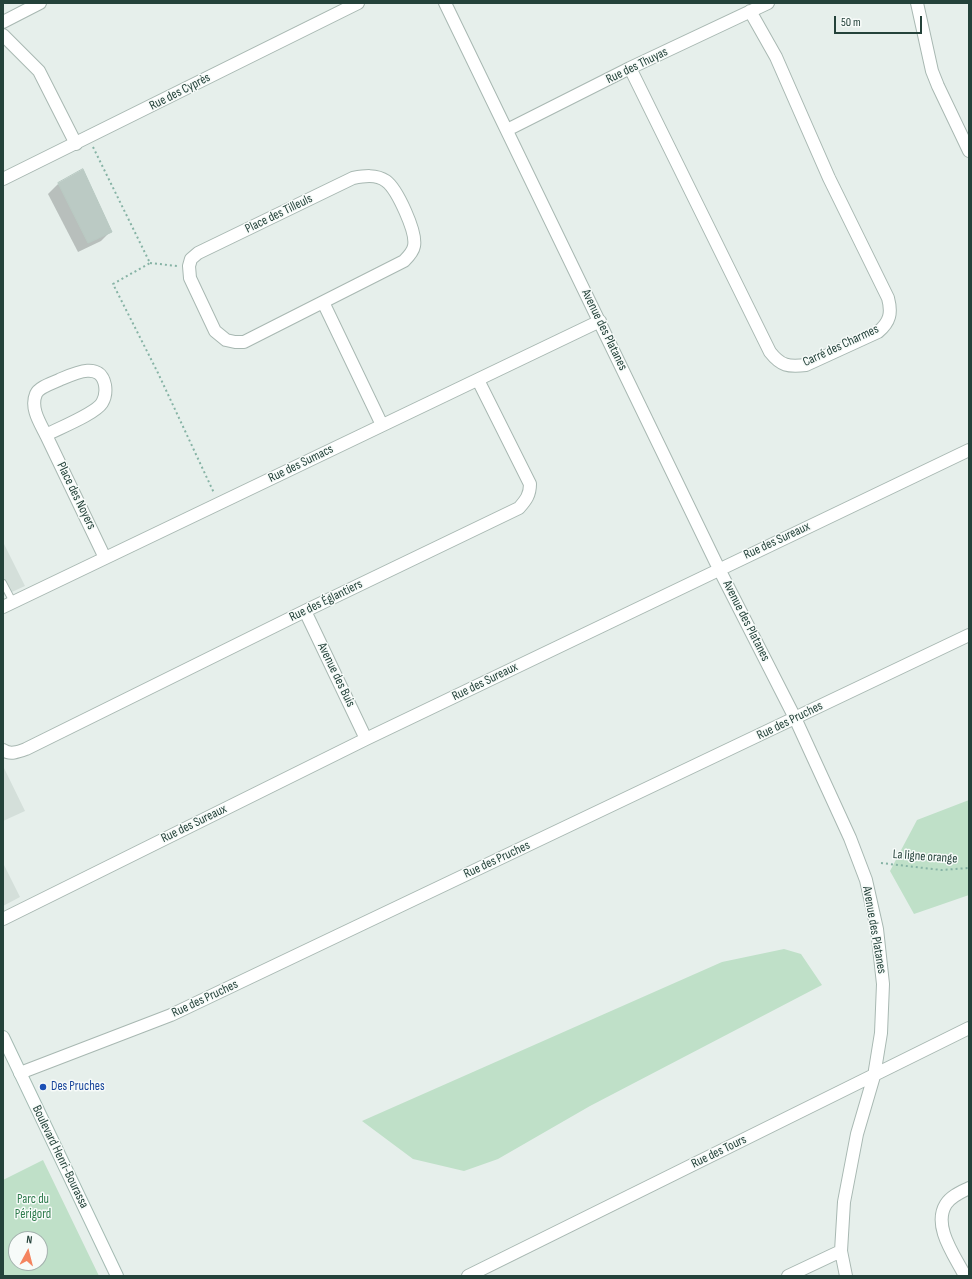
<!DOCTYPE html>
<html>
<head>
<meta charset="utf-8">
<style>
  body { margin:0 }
  #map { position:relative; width:972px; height:1279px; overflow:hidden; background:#e6efeb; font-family:"Sofia Sans Condensed",sans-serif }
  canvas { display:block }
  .frame { position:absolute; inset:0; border:4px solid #24423a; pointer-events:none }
  .north { position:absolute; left:8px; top:1231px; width:40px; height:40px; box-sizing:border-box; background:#f7fbf9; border:1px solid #a3b1ad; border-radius:50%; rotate:7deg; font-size:11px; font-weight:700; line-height:16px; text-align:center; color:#24423a }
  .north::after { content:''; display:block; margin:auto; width:14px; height:18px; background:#f4845f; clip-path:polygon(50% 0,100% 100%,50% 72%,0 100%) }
  .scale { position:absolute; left:834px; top:16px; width:88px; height:18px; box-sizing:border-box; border:2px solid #24423a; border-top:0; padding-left:5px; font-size:12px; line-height:14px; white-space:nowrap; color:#24423a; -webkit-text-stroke:3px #f7fbf9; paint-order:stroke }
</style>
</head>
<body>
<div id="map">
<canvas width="972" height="1279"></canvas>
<div class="frame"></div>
<div class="north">N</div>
<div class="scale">50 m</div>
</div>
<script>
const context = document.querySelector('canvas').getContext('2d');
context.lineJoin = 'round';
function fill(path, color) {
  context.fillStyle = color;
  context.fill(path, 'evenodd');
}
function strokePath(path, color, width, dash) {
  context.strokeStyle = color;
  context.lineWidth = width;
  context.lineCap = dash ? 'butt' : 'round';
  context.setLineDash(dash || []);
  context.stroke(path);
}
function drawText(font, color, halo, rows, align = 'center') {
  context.font = font + ' "Sofia Sans Condensed",sans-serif';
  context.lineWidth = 3;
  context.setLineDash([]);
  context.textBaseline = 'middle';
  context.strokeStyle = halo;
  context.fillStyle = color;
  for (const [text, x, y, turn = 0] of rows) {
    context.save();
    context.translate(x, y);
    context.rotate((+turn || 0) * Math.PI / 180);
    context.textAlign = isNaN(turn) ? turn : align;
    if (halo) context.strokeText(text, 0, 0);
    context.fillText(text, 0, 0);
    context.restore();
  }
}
const built = new Path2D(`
  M 3,542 L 25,586 L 3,596 Z
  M 3,766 L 25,811 L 3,821 Z
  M 3,863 L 20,897 L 3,906 Z`);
const green = new Path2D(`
  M 969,800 L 969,895 L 914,914 L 890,871 L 917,820 Z
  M 784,949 L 801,954 L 822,985 L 590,1106 L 498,1159 L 464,1171 L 413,1159 L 362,1121 L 722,962 Z
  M 43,1160 L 99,1276 L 3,1276 L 3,1180 ZM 16,1239 L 40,1239 L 40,1263 L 16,1263 Z`);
const shadow = new Path2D(`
  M 58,184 L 111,231 L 101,241 L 78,252 L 48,194 Z`);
const building = new Path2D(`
  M 83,169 L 112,232 L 88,243 L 58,183 Z`);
const path = new Path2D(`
  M 93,147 L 150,263 L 113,284 L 158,373 L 214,493
  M 150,263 L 177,266
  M 881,863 L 941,870 L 969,868`);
const service = new Path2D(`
  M 3,583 L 13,602`);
const minor = new Path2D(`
  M 445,3 L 719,569 L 795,718 L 850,838 L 866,880 L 877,929 L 883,984 L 881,1033 L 874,1076 L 857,1134 L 844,1202 L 841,1251 L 846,1276
  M 917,3 L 932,71 L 938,86 L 969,151
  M 3,22 L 40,3
  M 3,35 L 39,71 L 76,144
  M 630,68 L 770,352 C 781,366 788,367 806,365 L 878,332 C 890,322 892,313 888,298 L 829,178 L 776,57 L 750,11
  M 507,130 L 630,68 L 768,3
  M 323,302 L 244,342 L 235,342 L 226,340 L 215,331 L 190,278 L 189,266 L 191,259 L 198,253 L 353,178 C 364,176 376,174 386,181 C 397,189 417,232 414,246 C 413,252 408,257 404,261 L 323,302 L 382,425
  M 46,435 C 40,423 30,408 36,394 C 39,387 53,383 59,380 C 73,374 100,360 105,385 C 106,391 105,398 102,403 C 95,414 59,428 46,435 L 105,558
  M 3,607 L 600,321
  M 305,611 L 366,739
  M 3,750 C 10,755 18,752 26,749 L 305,611 L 519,508 C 526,500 530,495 530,484 L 478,380
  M 3,919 L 366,739 L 969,450
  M 20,1073 L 171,1015 L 969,635
  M 468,1276 L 969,1028
  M 788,1276 L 841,1251
  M 965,1276 C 955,1256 932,1226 946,1204 C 951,1196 961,1192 969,1188`);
const tertiary = new Path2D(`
  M 3,179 L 358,3`);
const secondary = new Path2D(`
  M 3,1037 L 117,1276`);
const markers = [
  [43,1087,4,"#1a4fb4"]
];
const streetNames = [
  ["Rue des Thuyas",637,66,-26],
  ["Rue des Cyprès",180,92,-27],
  ["Place des Tilleuls",279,214,-26],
  ["Avenue des Platanes",604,330,64],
  ["Carré des Charmes",841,346,-25],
  ["Rue des Sumacs",301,464,-26],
  ["Place des Noyers",76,496,64],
  ["Rue des Sureaux",777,541,-25],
  ["Rue des Églantiers",326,601,-26],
  ["Avenue des Platanes",746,621,63],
  ["Avenue des Buis",336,675,64],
  ["Rue des Sureaux",485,682,-26],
  ["Rue des Pruches",790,721,-26],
  ["Rue des Sureaux",194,824,-26],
  ["La ligne orange",925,857,4],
  ["Rue des Pruches",497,860,-25],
  ["Avenue des Platanes",874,930,80],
  ["Rue des Pruches",205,999,-25],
  ["Rue des Tours",719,1152,-26],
  ["Boulevard Henri-Bourassa",60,1157,64]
];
const transitNames = [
  ["Des Pruches",51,1087]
];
const parkNames = [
  ["Parc du",33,1200],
  ["Périgord",33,1215]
];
fill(built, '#d4dfda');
fill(green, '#bfe0c8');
fill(shadow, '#0003');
fill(building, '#bbcac4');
strokePath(building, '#b8c9c2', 1);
strokePath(service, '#a8b8b2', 8);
strokePath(minor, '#a8b8b2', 14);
strokePath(tertiary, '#a8b8b2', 14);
strokePath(secondary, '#a4bbb3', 14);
strokePath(path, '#86b3a5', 2, [2, 3]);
strokePath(service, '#fff', 6);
strokePath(minor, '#fff', 12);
strokePath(tertiary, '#fff', 12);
strokePath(secondary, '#fff', 12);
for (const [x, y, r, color] of markers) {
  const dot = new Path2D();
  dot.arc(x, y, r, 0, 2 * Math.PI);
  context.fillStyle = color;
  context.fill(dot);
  strokePath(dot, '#f7fbf9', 1.5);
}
drawText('13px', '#24423a', '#f7fbf9', streetNames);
drawText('13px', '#164399', '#f7fbf9', transitNames, 'left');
drawText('13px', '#2d7a4b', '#f7fbf9', parkNames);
</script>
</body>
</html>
